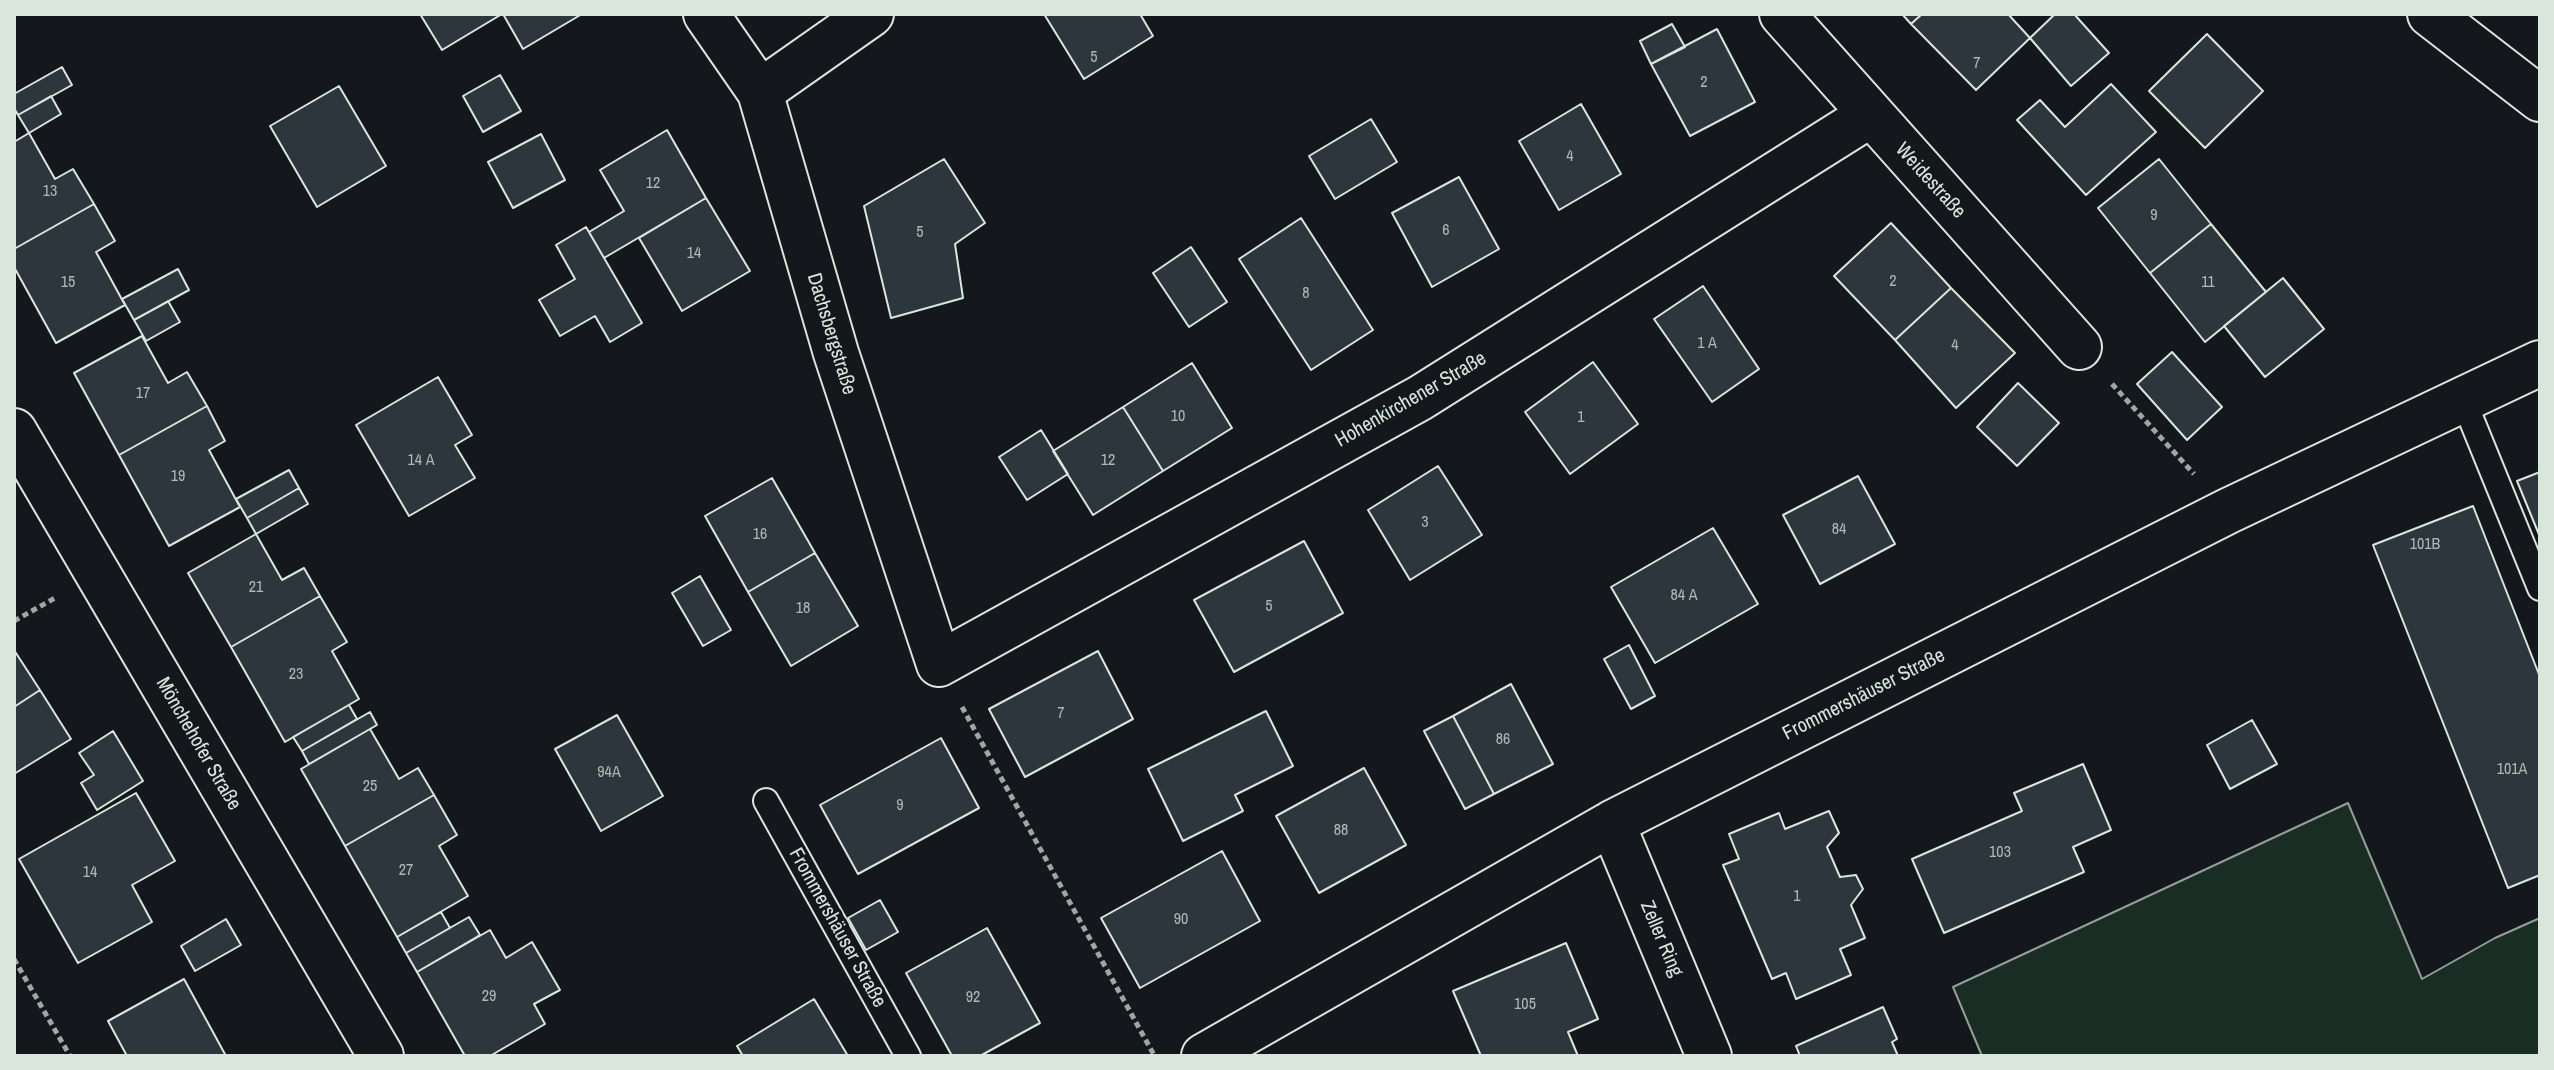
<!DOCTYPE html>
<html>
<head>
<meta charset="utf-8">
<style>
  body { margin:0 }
  #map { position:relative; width:2554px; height:1070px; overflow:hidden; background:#14181c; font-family:"Archivo Narrow",sans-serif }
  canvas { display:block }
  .frame { position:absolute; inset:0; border:16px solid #d8e6dc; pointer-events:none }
</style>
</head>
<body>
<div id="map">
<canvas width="2554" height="1070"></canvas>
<div class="frame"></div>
</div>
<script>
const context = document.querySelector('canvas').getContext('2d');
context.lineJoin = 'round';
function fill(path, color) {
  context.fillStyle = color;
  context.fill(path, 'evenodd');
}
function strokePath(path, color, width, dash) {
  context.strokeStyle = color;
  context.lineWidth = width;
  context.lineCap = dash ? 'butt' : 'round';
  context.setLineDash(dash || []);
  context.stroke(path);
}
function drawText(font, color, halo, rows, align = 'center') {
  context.font = font + ' "Archivo Narrow",sans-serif';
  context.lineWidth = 6;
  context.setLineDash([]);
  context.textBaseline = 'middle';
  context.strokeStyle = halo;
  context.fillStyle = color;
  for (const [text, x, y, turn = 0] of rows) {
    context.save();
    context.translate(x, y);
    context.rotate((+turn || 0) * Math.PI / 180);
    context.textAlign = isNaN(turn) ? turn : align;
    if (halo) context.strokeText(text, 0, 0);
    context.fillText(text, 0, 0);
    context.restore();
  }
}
const green = new Path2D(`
  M 2348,803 L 2422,979 L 2495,938 L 2540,918 L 2540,1056 L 1982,1056 L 1953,987 Z`);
const building = new Path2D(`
  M 420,14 L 502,14 L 442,50 Z
  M 503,14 L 582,14 L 523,49 Z
  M 1044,14 L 1140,14 L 1153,36 L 1084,79 Z
  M 1902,14 L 1922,14 L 1911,24 Z
  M 1922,14 L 2008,14 L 2030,38 L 1976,90 L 1911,24 Z
  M 2055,14 L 2074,14 L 2109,53 L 2071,86 L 2030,38 Z
  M 1672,24 L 1685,47 L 1651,64 L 1640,41 Z
  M 1717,29 L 1755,102 L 1690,136 L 1651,64 Z
  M 2207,34 L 2263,91 L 2205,148 L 2149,91 Z
  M 62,67 L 72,85 L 18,115 L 14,108 L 14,94 Z
  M 500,75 L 521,111 L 483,132 L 463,96 Z
  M 2111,84 L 2156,132 L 2086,195 L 2017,120 L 2040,100 L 2065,127 Z
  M 339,86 L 386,166 L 317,207 L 270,126 Z
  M 51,96 L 61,114 L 29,133 L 18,115 Z
  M 1581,104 L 1621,174 L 1559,210 L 1519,141 Z
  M 1371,119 L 1397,162 L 1335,199 L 1309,156 Z
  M 667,130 L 706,198 L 604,258 L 589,232 L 624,211 L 600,170 Z
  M 29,133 L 55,179 L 73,169 L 94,204 L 14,249 L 14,142 Z
  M 541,134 L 565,180 L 513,208 L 488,162 Z
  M 944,159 L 985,223 L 955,244 L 963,298 L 891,318 L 864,206 Z
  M 2159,159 L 2211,224 L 2150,273 L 2098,208 Z
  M 1459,177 L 1499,249 L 1432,287 L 1392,213 Z
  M 706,198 L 750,271 L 682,311 L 639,238 Z
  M 94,204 L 115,241 L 96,252 L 125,305 L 56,343 L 14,267 L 14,249 Z
  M 1301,218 L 1373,330 L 1311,370 L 1239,259 Z
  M 1891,223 L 1951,288 L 1895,340 L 1834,276 Z
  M 2211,224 L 2266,292 L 2205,342 L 2150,273 Z
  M 586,227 L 642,323 L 610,342 L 595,316 L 560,336 L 539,300 L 575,279 L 556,245 Z
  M 1191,247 L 1227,302 L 1189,327 L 1153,273 Z
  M 178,269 L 189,290 L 134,320 L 122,299 Z
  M 2283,278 L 2324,329 L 2265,377 L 2224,326 Z
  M 1703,286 L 1759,369 L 1712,402 L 1654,319 Z
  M 1951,288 L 2015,353 L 1956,408 L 1895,340 Z
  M 168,301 L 180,322 L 146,341 L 134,320 Z
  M 142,336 L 168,383 L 187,372 L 207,406 L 119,455 L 74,373 Z
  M 2172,352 L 2222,407 L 2187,440 L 2137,384 Z
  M 1593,362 L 1638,424 L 1570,474 L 1525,412 Z
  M 1192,363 L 1232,428 L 1163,471 L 1123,407 Z
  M 438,377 L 472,435 L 455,445 L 475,478 L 409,516 L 356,425 Z
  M 2018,383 L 2059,423 L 2017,466 L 1977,427 Z
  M 207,406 L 225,441 L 209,450 L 240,507 L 169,546 L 119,455 Z
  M 1123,407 L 1163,471 L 1093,515 L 1053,451 Z
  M 1041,430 L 1068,474 L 1027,500 L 999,457 Z
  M 1438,466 L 1482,535 L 1410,580 L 1368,510 Z
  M 289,470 L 299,488 L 247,518 L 236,499 Z
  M 2540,472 L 2540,537 L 2517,481 Z
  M 1858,476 L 1895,544 L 1820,584 L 1783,515 Z
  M 772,478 L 815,553 L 748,592 L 705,516 Z
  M 299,488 L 308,504 L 256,534 L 247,518 Z
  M 2473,506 L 2540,677 L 2540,875 L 2508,888 L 2373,545 Z
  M 1713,528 L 1758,604 L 1655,663 L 1611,587 Z
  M 256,534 L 282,580 L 304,568 L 320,596 L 231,647 L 188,573 Z
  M 1304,541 L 1343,613 L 1234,672 L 1194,600 Z
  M 815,553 L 858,626 L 791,666 L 748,592 Z
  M 700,576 L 731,630 L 703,646 L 672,593 Z
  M 320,596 L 347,642 L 332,651 L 359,699 L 285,742 L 231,647 Z
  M 1629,645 L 1655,696 L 1631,709 L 1604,659 Z
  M 14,650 L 40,690 L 14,707 Z
  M 1098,651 L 1133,719 L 1025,777 L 989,709 Z
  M 1511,684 L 1553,764 L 1494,794 L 1453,716 Z
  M 40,690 L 71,739 L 14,774 L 14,707 Z
  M 349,705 L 357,719 L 302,751 L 293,737 Z
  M 1266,711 L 1293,766 L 1235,795 L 1243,811 L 1183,841 L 1148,769 Z
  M 370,712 L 377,725 L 309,764 L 302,751 Z
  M 617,715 L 663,796 L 601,831 L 555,749 Z
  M 1453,716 L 1494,794 L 1465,809 L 1424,731 Z
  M 2252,720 L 2277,764 L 2230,789 L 2207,745 Z
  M 370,729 L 399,779 L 418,768 L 434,795 L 345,846 L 301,769 Z
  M 113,731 L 143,781 L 97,810 L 81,783 L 94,775 L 79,753 Z
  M 941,738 L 979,808 L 858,874 L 820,805 Z
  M 2083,764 L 2111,830 L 2073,847 L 2084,872 L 1944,933 L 1912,859 L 2022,811 L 2014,793 Z
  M 1364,768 L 1406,845 L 1319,893 L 1276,816 Z
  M 136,793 L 175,861 L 132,885 L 152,922 L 78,963 L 19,859 Z
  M 434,795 L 457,835 L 439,846 L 468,896 L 397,937 L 345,846 Z
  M 1829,811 L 1839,833 L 1827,847 L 1840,877 L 1856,875 L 1863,889 L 1851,905 L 1865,938 L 1840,949 L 1851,975 L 1796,999 L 1786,973 L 1772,979 L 1723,865 L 1739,859 L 1729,834 L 1779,813 L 1785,829 Z
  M 1222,851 L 1260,921 L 1140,988 L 1101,918 Z
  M 880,900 L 898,932 L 866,950 L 848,918 Z
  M 441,912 L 450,928 L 406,953 L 397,937 Z
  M 469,917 L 480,935 L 417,972 L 406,953 Z
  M 226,919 L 241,945 L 195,971 L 181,946 Z
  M 987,928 L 1040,1023 L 980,1056 L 952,1056 L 906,973 Z
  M 490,930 L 506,958 L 532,942 L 560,990 L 534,1004 L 545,1024 L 490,1056 L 465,1056 L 417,972 Z
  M 1566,943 L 1598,1019 L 1568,1032 L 1578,1056 L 1481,1056 L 1453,991 Z
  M 184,979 L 226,1056 L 127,1056 L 108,1021 Z
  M 814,999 L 848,1056 L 743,1056 L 737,1046 Z
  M 1883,1007 L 1897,1039 L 1892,1042 L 1898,1056 L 1800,1056 L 1796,1046 Z`);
const path = new Path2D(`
  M 2112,384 L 2194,474
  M 14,621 L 55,598
  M 962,707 L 1154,1055
  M 14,959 L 70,1056`);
const service = new Path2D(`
  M 2463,399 L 2540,588
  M 766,801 L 908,1056`);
const minor = new Path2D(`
  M 706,14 L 760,92 L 836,353 L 939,664 L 1420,398 L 1870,115
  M 1782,14 L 2079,347
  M 760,92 L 871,14
  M 14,431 L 381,1056
  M 1612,823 L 1709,1056
  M 1204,1056 L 1612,823 L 2228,511 L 2540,363`);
const tertiary = new Path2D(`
  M 2430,14 L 2540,99`);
const numberNames = [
  ["5",1094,58],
  ["7",1977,64],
  ["2",1704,83],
  ["4",1570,157],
  ["12",653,184],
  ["13",50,192],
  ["9",2154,216],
  ["6",1446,231],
  ["5",920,233],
  ["14",694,254],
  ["2",1893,282],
  ["15",68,283],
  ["11",2208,283],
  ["8",1306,294],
  ["1 A",1707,344],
  ["4",1955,346],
  ["17",143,394],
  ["10",1178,417],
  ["1",1581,418],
  ["14 A",421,461],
  ["12",1108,461],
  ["19",178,477],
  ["3",1425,523],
  ["84",1839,530],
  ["16",760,535],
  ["101B",2425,545],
  ["21",256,588],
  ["84 A",1684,596],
  ["5",1269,607],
  ["18",803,609],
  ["23",296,675],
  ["7",1061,714],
  ["86",1503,740],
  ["101A",2512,770],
  ["94A",609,773],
  ["25",370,787],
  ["9",900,806],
  ["88",1341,831],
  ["103",2000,853],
  ["27",406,871],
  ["14",90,873],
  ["1",1797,897],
  ["90",1181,920],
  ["29",489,997],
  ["92",973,998],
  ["105",1525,1005]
];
const streetNames = [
  ["Weidestraße",1930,181,48],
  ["Dachsbergstraße",831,334,73],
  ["Hohenkirchener Straße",1411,400,-30],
  ["Frommershäuser Straße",1864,695,-27],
  ["Mönchehofer Straße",198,744,60],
  ["Frommershäuser Straße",837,928,61],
  ["Zeller Ring",1661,939,67]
];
fill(green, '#1a2d24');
strokePath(green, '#939e99', 2);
fill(building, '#2c363c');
strokePath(building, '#d8e6dc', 2);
strokePath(service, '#d8e6dc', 28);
strokePath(minor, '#d8e6dc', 48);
strokePath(tertiary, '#d8e6dc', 48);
strokePath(path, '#9da8a2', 5, [6, 4]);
strokePath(service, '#14181c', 24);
strokePath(minor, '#14181c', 44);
strokePath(tertiary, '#14181c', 44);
drawText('16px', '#adbab4', null, numberNames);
drawText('20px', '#d8e6dc', '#14181c', streetNames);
</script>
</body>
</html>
